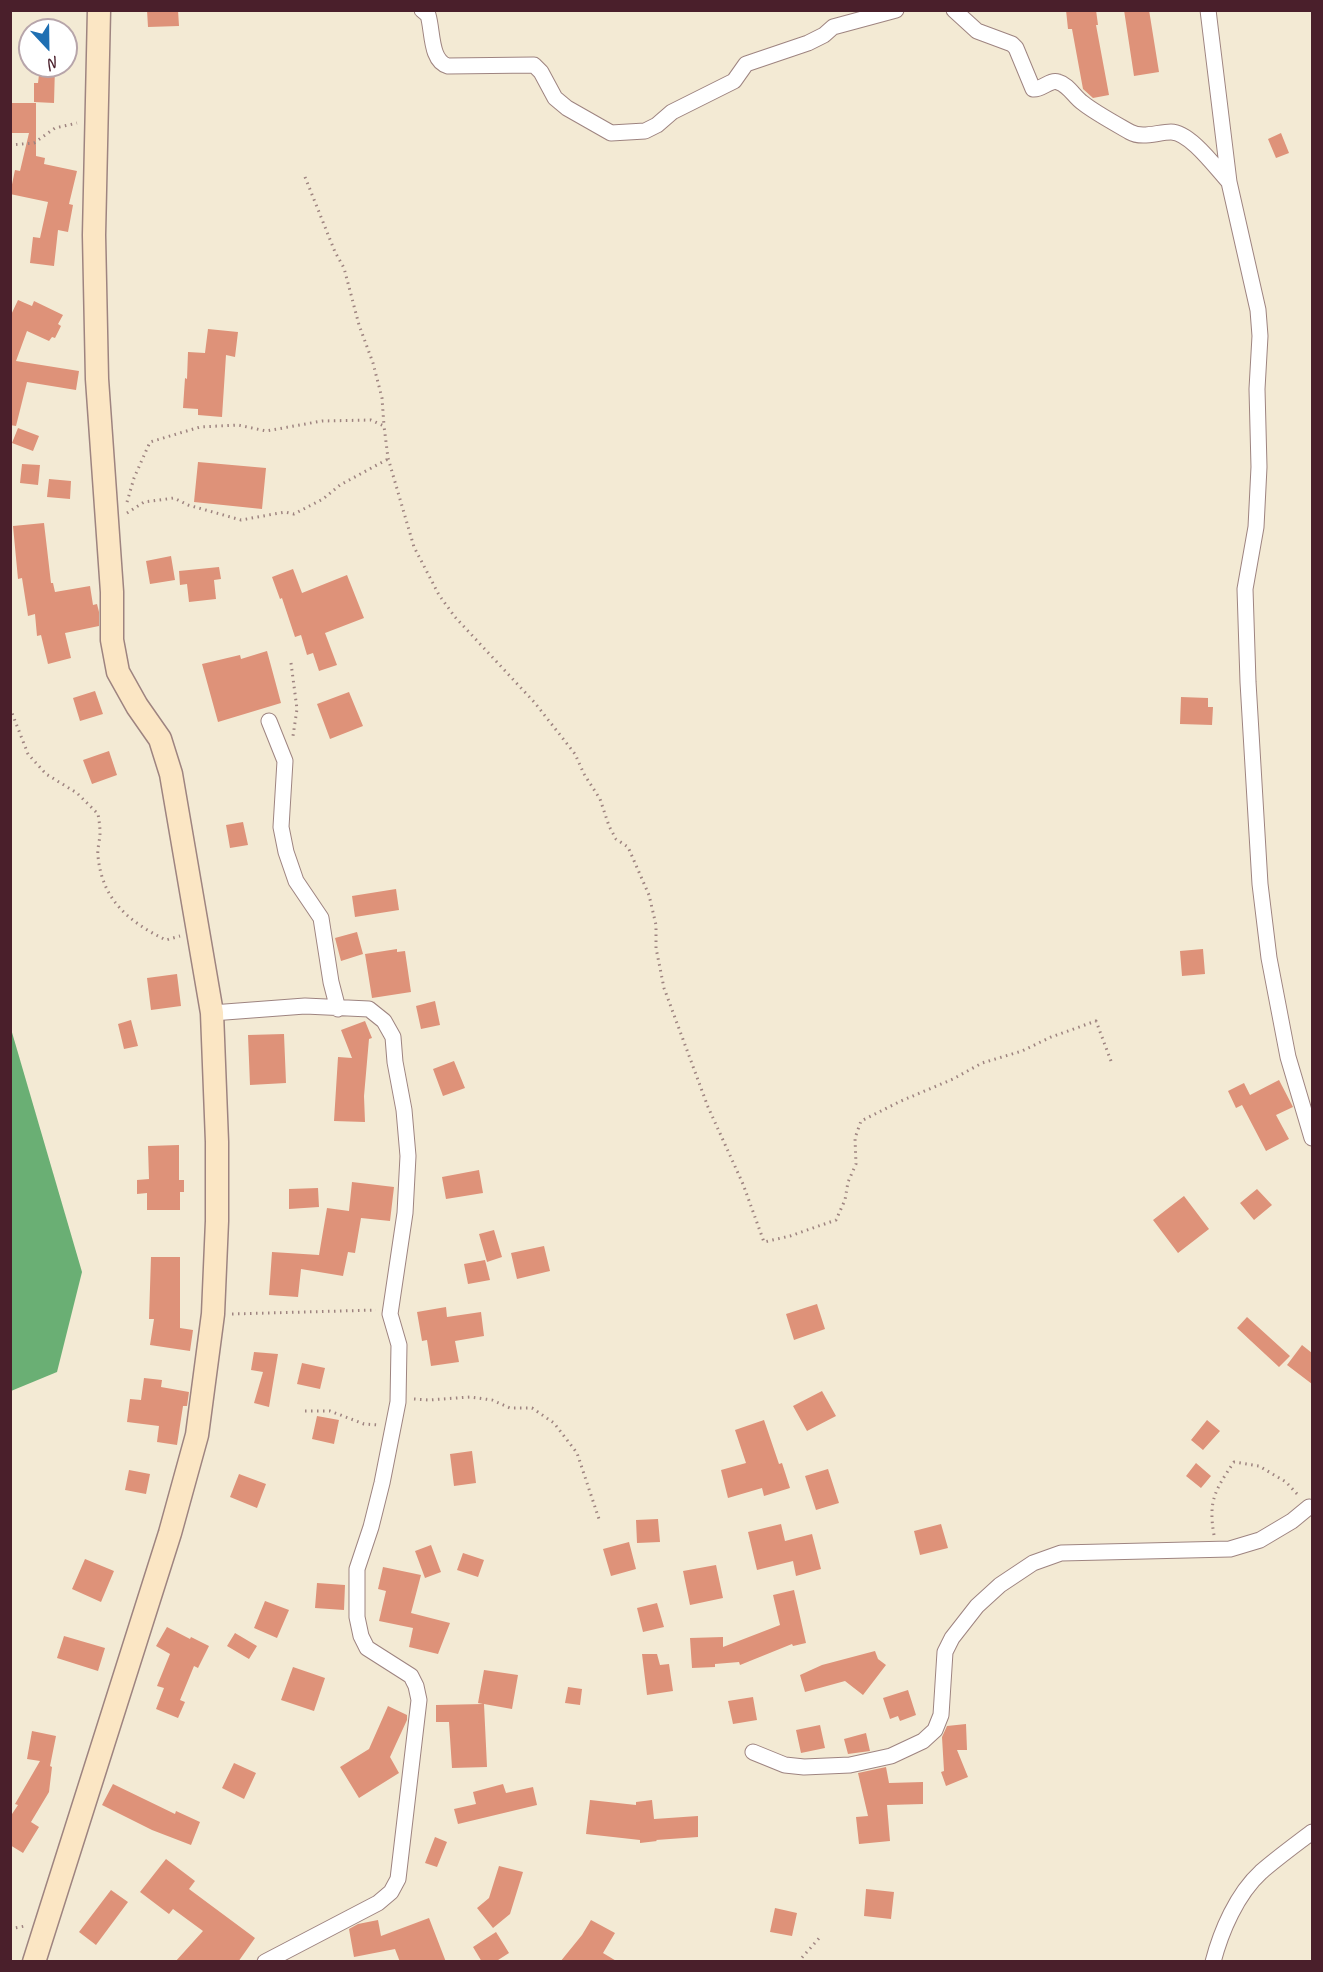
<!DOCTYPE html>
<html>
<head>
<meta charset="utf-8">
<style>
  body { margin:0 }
  #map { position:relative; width:1323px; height:1972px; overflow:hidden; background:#f3ead4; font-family:Caveat,sans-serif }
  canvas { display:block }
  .frame { position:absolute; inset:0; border:12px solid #4a1f2b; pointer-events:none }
  .north { position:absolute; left:18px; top:18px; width:60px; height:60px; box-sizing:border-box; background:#fff; border:2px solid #b7a5aa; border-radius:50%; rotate:158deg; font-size:16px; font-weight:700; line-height:24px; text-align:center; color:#4a1f2b }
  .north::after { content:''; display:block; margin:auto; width:21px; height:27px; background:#1f6fb2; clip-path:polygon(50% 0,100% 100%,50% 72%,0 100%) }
</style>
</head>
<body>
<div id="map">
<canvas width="1323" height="1972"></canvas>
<div class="frame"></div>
<div class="north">N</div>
</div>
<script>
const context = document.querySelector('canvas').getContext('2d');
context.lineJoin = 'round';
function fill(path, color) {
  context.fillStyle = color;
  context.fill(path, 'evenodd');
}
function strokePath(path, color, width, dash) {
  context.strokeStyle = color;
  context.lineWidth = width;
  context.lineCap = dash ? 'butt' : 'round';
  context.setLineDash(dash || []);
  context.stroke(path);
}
const forest = new Path2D(`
  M 11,1029 L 82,1272 L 57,1372 L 11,1391 Z`);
const building = new Path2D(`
  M 147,10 L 178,10 L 179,26 L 148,27 Z
  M 1066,10 L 1096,10 L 1098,25 L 1096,25 L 1109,95 L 1093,98 L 1083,89 L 1072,29 L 1068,29 Z
  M 1124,10 L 1149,10 L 1159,72 L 1134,76 Z
  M 40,66 L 55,66 L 54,103 L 34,102 L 34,83 L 38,83 Z
  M 10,103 L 36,103 L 36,156 L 45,158 L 44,164 L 77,171 L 69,204 L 73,205 L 68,232 L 58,230 L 54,266 L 30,263 L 33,237 L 40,238 L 48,202 L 10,194 L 15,170 L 20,171 L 29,133 L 10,133 Z
  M 1281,133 L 1289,153 L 1276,158 L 1268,139 Z
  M 18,300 L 32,306 L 34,301 L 63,315 L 58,324 L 61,326 L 55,338 L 52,337 L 49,341 L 27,331 L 16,361 L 79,371 L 76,390 L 27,382 L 16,426 L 10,425 L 10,317 Z
  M 208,329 L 238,332 L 235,357 L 226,355 L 222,417 L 198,415 L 198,409 L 183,408 L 185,378 L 187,379 L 188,352 L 205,353 Z
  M 18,428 L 39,436 L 33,451 L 12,443 Z
  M 198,462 L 266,468 L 262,509 L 194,502 Z
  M 22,464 L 40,465 L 38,485 L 20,483 Z
  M 49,479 L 71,481 L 70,499 L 47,497 Z
  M 44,523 L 51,583 L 53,583 L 55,592 L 90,586 L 93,605 L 97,604 L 99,612 L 99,626 L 65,633 L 71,658 L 48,664 L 41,635 L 37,636 L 35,614 L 28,616 L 22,578 L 18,579 L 13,526 Z
  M 171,556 L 175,580 L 150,584 L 146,561 Z
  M 219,567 L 221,579 L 214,580 L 216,599 L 189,602 L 187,584 L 180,585 L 179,571 Z
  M 293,569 L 302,593 L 347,575 L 364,618 L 325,633 L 337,665 L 319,671 L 313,653 L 307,655 L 301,635 L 295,637 L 282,598 L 280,599 L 272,577 Z
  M 267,651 L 281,703 L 218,722 L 202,664 L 240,655 L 241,659 Z
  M 95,691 L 103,714 L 80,721 L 73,698 Z
  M 349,692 L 363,726 L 330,739 L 317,704 Z
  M 1181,697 L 1208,698 L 1208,707 L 1213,707 L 1212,725 L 1180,724 Z
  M 109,751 L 117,775 L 92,784 L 83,760 Z
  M 243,822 L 248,845 L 230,848 L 226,825 Z
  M 396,889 L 399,910 L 355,917 L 352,896 Z
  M 357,932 L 363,954 L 341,961 L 335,938 Z
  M 397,949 L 397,952 L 405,951 L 411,992 L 372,998 L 365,954 Z
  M 1203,949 L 1205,974 L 1182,976 L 1180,951 Z
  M 177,974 L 181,1006 L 151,1010 L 147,978 Z
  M 435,1001 L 440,1025 L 421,1029 L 416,1006 Z
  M 131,1020 L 138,1046 L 124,1049 L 118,1024 Z
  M 365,1021 L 372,1038 L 369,1039 L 364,1096 L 365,1122 L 334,1121 L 338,1057 L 352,1058 L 341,1030 Z
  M 284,1034 L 286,1083 L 250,1085 L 248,1035 Z
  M 454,1061 L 465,1088 L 443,1096 L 433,1069 Z
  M 1279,1080 L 1293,1107 L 1276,1115 L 1289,1139 L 1266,1151 L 1242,1105 L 1236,1108 L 1228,1091 L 1244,1083 L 1250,1095 Z
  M 179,1145 L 179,1180 L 184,1180 L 184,1192 L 180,1192 L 180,1210 L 147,1210 L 147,1193 L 137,1194 L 137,1180 L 149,1179 L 148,1146 Z
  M 479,1170 L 483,1193 L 446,1199 L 442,1177 Z
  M 352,1182 L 394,1187 L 390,1221 L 361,1218 L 355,1253 L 348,1252 L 343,1276 L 301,1269 L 298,1297 L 269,1295 L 272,1252 L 319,1255 L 327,1208 L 349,1211 Z
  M 318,1188 L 319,1207 L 289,1209 L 289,1189 Z
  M 1257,1189 L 1272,1205 L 1254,1220 L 1240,1203 Z
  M 1184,1196 L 1209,1229 L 1178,1253 L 1153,1220 Z
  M 494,1230 L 502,1257 L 487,1262 L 479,1234 Z
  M 544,1246 L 550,1271 L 517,1279 L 511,1253 Z
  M 151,1257 L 180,1257 L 180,1328 L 193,1330 L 190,1351 L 150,1345 L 154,1319 L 149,1319 Z
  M 485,1260 L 490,1280 L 468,1284 L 464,1264 Z
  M 817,1304 L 825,1329 L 794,1340 L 786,1314 Z
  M 446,1307 L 447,1317 L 481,1312 L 484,1336 L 455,1341 L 459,1362 L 431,1366 L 427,1340 L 422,1341 L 417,1312 Z
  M 1247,1317 L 1290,1356 L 1279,1367 L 1237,1328 Z
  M 1302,1345 L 1312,1353 L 1312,1384 L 1287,1365 Z
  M 254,1352 L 278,1354 L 269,1407 L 254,1403 L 263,1372 L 251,1370 Z
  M 302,1363 L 325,1368 L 320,1389 L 297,1384 Z
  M 144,1378 L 162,1380 L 161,1387 L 189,1392 L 187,1406 L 183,1406 L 177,1445 L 157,1442 L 159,1426 L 127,1422 L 130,1399 L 141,1400 Z
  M 822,1391 L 836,1416 L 807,1431 L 793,1406 Z
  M 317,1416 L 339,1420 L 334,1444 L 312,1439 Z
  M 764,1420 L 779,1464 L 782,1463 L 790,1488 L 764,1496 L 762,1488 L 728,1498 L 721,1470 L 746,1463 L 735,1430 Z
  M 1207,1420 L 1220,1431 L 1203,1450 L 1191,1440 Z
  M 472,1451 L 476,1483 L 454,1486 L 450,1454 Z
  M 1196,1463 L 1211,1476 L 1201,1488 L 1186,1476 Z
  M 828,1469 L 839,1503 L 816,1510 L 805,1476 Z
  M 129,1470 L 150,1474 L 146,1494 L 125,1490 Z
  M 239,1474 L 266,1484 L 257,1508 L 230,1497 Z
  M 658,1519 L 660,1542 L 637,1543 L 636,1520 Z
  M 781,1524 L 785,1541 L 812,1534 L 821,1569 L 796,1576 L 793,1561 L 757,1570 L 748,1532 Z
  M 941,1524 L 948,1548 L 920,1555 L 914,1531 Z
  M 629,1542 L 636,1569 L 611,1576 L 603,1549 Z
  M 431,1545 L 441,1572 L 425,1578 L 415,1551 Z
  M 463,1553 L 484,1560 L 478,1577 L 457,1570 Z
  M 85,1559 L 114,1571 L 101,1602 L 72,1589 Z
  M 716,1565 L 723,1598 L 690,1605 L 683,1571 Z
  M 383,1567 L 421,1575 L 411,1613 L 450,1623 L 438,1654 L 409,1647 L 413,1628 L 379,1621 L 386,1591 L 378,1589 Z
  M 317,1583 L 345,1585 L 344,1610 L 315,1608 Z
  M 794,1590 L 806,1643 L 793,1646 L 792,1644 L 740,1665 L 739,1662 L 715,1664 L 715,1667 L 692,1668 L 690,1638 L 723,1637 L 723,1647 L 780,1625 L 773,1595 Z
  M 265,1601 L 289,1610 L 277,1638 L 254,1628 Z
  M 657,1603 L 664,1627 L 643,1632 L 637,1608 Z
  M 167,1627 L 190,1639 L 191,1637 L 209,1646 L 198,1668 L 194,1666 L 180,1700 L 185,1702 L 178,1718 L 156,1709 L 164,1688 L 157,1686 L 170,1654 L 156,1646 Z
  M 235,1633 L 257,1646 L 249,1659 L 227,1646 Z
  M 64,1636 L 105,1648 L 98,1671 L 57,1658 Z
  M 875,1651 L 878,1659 L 886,1665 L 863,1695 L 845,1681 L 805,1692 L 800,1675 L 822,1665 Z
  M 642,1654 L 657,1654 L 660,1665 L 669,1664 L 673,1691 L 647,1695 Z
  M 293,1667 L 325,1678 L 314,1711 L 281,1700 Z
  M 484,1670 L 518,1675 L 512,1709 L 484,1704 L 487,1767 L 452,1768 L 449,1722 L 436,1722 L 436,1705 L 483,1704 L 478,1703 Z
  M 568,1687 L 582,1689 L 580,1705 L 565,1703 Z
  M 908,1690 L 916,1715 L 900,1721 L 898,1716 L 890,1719 L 883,1698 Z
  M 753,1697 L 757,1720 L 733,1724 L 728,1701 Z
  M 388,1706 L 407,1715 L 407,1720 L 390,1757 L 399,1773 L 359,1798 L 340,1767 L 369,1749 Z
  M 966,1724 L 967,1750 L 957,1750 L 968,1777 L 946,1786 L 941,1772 L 944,1771 L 942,1737 L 947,1726 Z
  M 820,1725 L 825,1748 L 801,1753 L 796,1730 Z
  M 32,1731 L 56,1736 L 50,1766 L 52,1767 L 49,1792 L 31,1822 L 39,1827 L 23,1853 L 10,1845 L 10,1817 L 18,1805 L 15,1804 L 40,1761 L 27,1759 Z
  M 866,1733 L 870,1751 L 848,1754 L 844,1739 Z
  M 234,1763 L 256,1773 L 244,1799 L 222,1788 Z
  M 886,1767 L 889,1783 L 923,1782 L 923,1804 L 887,1805 L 890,1841 L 859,1844 L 856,1817 L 868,1816 L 858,1773 Z
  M 113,1784 L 175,1814 L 176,1811 L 200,1822 L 191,1845 L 152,1830 L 102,1805 Z
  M 503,1784 L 506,1793 L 533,1787 L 537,1805 L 458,1824 L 454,1809 L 476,1804 L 473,1792 Z
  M 590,1800 L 636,1805 L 636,1802 L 652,1800 L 654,1819 L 698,1816 L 698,1837 L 656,1840 L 657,1841 L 640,1843 L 640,1840 L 586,1834 Z
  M 435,1837 L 447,1842 L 437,1867 L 425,1863 Z
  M 166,1859 L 195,1881 L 189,1889 L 255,1938 L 238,1962 L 175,1962 L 203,1931 L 173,1909 L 169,1914 L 140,1892 Z
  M 499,1866 L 523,1872 L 510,1914 L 493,1928 L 477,1908 L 489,1898 Z
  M 866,1889 L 894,1892 L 891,1919 L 864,1916 Z
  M 111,1890 L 128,1902 L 96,1945 L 79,1932 Z
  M 775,1908 L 797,1913 L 792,1936 L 770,1932 Z
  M 429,1918 L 446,1962 L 400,1962 L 395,1949 L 354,1957 L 349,1929 L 358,1924 L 378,1920 L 381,1936 Z
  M 591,1920 L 615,1933 L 603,1953 L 618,1962 L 560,1962 L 582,1935 Z
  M 496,1932 L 509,1953 L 495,1962 L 482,1962 L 473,1947 Z`);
const path = new Path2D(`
  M 10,145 L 34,143 L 55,128 L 77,123
  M 305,177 L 335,252 L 344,268 L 359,325 L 373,363 L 382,398 L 384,426
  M 127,502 L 134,478 L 150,442 L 200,427 L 238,425 L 266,431 L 322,421 L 371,420 L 384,426 L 388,458 L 414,547 L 439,595 L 455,617 L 535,703 L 575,754 L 584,774 L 600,799 L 609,826 L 616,839 L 628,847 L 649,895 L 656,925 L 656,948 L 664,988 L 708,1107 L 743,1184 L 764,1242 L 790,1236 L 836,1220 L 845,1200 L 848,1182 L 856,1164 L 855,1138 L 861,1121 L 901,1101 L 953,1079 L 982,1063 L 1022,1051 L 1051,1037 L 1096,1021 L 1111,1061
  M 127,513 L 144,502 L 174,498 L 188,505 L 241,520 L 285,512 L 294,514 L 323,499 L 340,485 L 388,459
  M 291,663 L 297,709 L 293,736
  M 10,708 L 28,754 L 46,774 L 77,793 L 98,814 C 99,820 100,826 100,833 C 100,840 97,849 98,856 C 102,900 129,922 166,940 L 180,936
  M 232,1314 L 376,1310
  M 414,1399 L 429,1400 L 470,1397 L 492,1400 L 510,1408 L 532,1408 L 554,1423 L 577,1453 L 599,1519
  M 305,1411 L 330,1411 L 364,1424 L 379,1425
  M 1214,1535 C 1208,1501 1215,1490 1234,1462 L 1259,1466 L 1286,1482 L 1299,1496
  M 10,1929 L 25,1926
  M 798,1962 L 821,1936`);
const street = new Path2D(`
  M 422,10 L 428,15 C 433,31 430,61 448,66 L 534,65 L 541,72 L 555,98 L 567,108 L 611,133 L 645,131 L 657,125 L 672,112 L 734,81 L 746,64 L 808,43 L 824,35 L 833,27 L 896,10
  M 954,10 L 977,31 L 1012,44 L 1016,48 L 1033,89 C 1042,90 1050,79 1058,82 C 1069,85 1074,97 1083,103 C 1094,112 1116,124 1130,132 C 1142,139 1158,132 1171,132 C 1190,132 1216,168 1229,182
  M 1208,10 L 1229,182 L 1258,310 L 1260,336 L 1257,389 L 1259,467 L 1256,527 L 1245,589 L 1248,682 L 1260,884 L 1269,958 L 1288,1057 L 1312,1138
  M 269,721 L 285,761 L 281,827 L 286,852 L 296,881 L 321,918 L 331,982 L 338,1009
  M 212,1013 L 305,1006 L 369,1009 L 384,1021 L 393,1037 L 395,1062 L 404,1110 L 408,1156 L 405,1213 L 390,1314 L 399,1345 L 398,1402 L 382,1483 L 371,1527 L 357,1569 L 357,1617 L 361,1636 L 367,1648 L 411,1676 L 416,1686 L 419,1700 L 398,1879 L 391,1892 L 378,1903 L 265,1962
  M 753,1752 L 785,1765 L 804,1767 L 850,1765 L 891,1756 L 923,1741 L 935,1730 L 941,1715 L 945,1652 L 952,1638 L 977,1606 L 1000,1585 L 1033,1563 L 1061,1553 L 1230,1549 L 1260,1540 L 1292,1521 L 1309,1507
  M 1213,1962 C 1221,1931 1237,1894 1261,1872 C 1277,1858 1295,1845 1312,1832`);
const secondary = new Path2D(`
  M 34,1962 L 170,1533 L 197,1435 L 213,1314 L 217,1221 L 217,1142 L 212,1013 L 171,774 L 160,739 L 137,706 L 118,672 L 112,640 L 112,592 L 97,379 L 94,235 L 99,10`);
fill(forest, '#6aaf74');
fill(building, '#de9279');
strokePath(street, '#9e8480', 17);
strokePath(secondary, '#9e8480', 25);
strokePath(path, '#9e8480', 3, [1.5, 4.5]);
strokePath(street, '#fff', 15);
strokePath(secondary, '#fbe6c4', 22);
</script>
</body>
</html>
